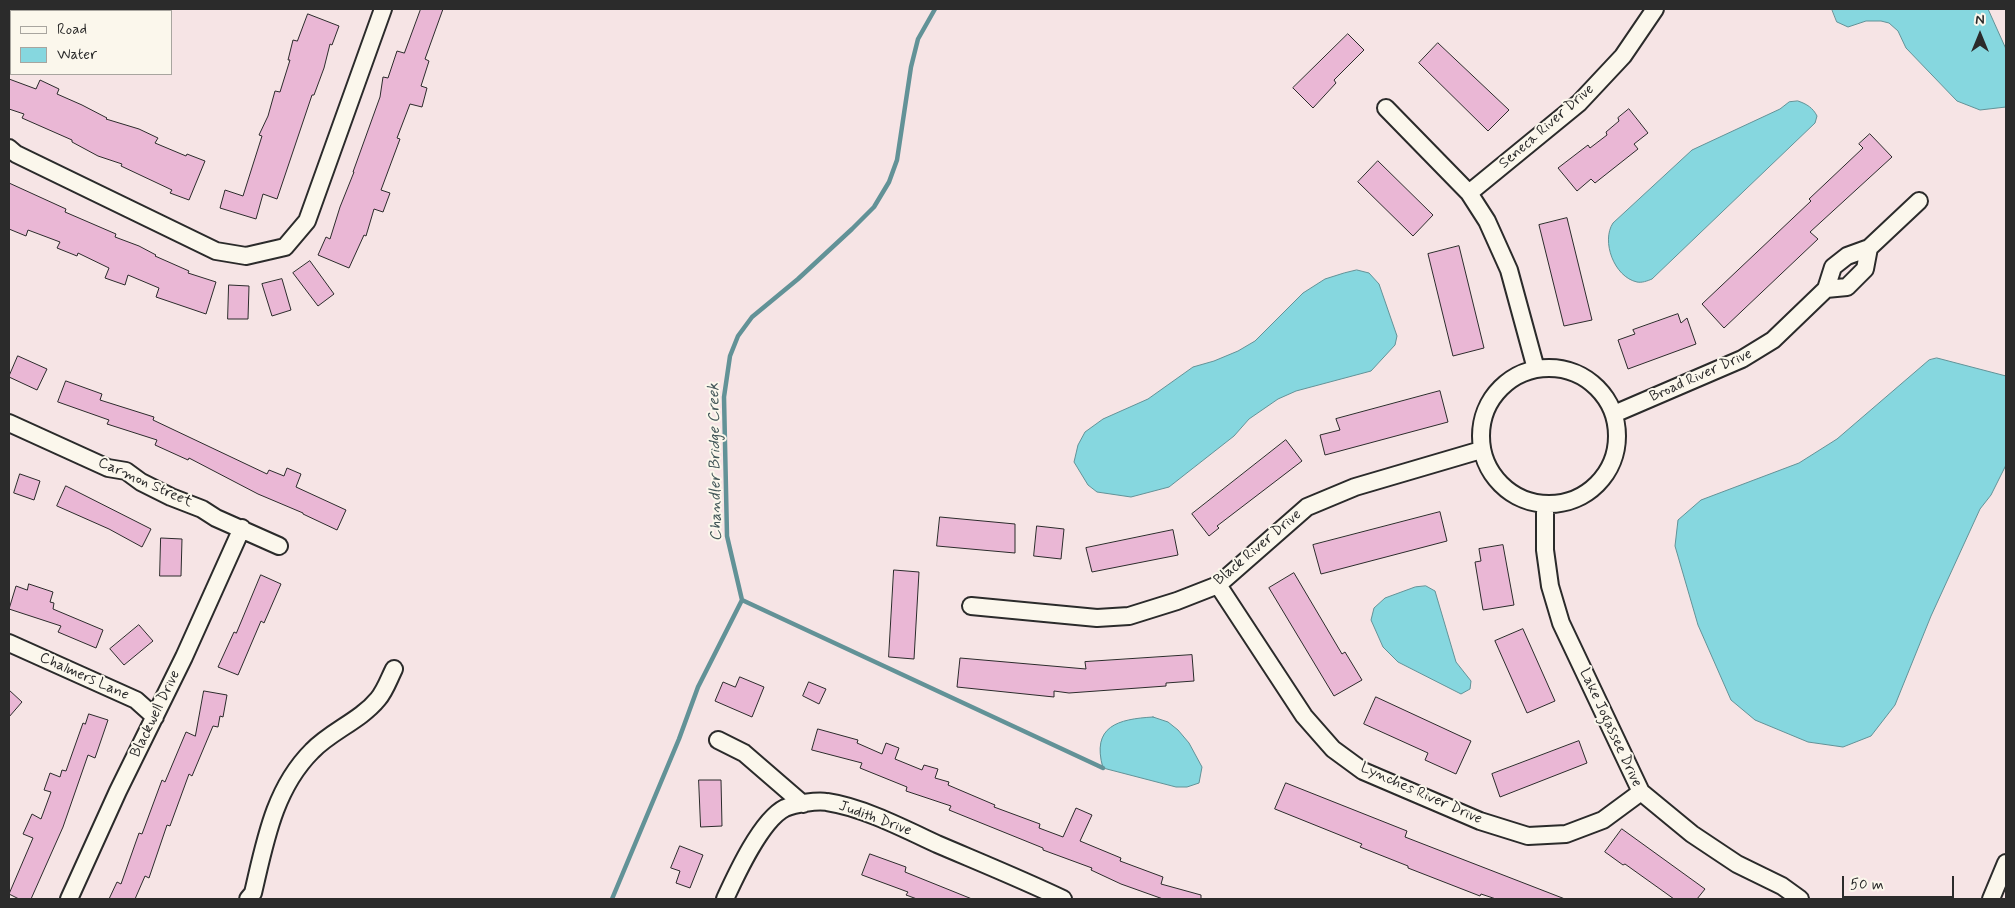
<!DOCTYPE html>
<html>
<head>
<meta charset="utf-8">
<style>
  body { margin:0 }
  #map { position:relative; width:2015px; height:908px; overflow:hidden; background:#f6e4e5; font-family:Mynerve,sans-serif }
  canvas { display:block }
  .frame { position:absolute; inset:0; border:10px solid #2b2b2b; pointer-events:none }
  .legend { position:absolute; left:10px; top:10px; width:162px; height:65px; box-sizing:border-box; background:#fbf7ec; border:1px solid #a8a59f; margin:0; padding:6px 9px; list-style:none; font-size:15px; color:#2b2b2b }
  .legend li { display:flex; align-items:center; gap:10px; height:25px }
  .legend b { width:25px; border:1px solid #a8a59f }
  .north { position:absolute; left:1955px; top:10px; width:50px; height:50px; -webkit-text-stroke:4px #fbf7ec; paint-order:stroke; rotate:0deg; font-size:14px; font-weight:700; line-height:20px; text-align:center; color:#2b2b2b }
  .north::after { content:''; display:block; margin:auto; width:18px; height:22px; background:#2b2b2b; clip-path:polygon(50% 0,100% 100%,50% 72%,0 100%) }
  .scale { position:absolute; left:1842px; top:876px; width:112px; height:22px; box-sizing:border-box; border:2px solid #2b2b2b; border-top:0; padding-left:6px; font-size:15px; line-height:18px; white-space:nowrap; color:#2b2b2b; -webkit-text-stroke:4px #fbf7ec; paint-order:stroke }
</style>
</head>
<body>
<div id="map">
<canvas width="2015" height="908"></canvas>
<div class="frame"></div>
<ul class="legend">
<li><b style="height:6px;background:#fbf7ec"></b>Road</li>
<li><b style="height:14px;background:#86d7df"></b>Water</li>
</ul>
<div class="north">N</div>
<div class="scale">50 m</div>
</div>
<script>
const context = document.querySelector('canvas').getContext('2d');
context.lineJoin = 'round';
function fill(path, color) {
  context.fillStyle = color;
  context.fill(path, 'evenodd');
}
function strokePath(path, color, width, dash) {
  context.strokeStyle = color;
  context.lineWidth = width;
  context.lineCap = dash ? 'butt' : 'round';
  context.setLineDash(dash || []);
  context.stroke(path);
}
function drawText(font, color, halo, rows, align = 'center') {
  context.font = font + ' Mynerve,sans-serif';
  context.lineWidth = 4;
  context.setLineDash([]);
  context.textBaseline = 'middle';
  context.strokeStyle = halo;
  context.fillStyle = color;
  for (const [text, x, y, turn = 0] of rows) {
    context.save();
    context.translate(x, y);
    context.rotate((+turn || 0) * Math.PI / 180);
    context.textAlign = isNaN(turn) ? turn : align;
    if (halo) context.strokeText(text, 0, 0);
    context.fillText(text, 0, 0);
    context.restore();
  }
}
const water = new Path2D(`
  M 1832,9 L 1988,9 L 2006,49 L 2006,107 L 1980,110 L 1957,101 L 1906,48 L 1898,31 L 1889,23 L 1881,21 L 1866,21 L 1848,27 L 1837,22 Z
  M 1798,101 C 1807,104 1813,108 1817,116 L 1815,123 L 1652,279 C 1647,281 1642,283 1637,282 C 1614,277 1601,241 1613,223 L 1692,150 L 1780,109 L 1789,102 Z
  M 1357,270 L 1369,273 L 1379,284 L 1397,336 L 1395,345 L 1371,371 L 1296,391 L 1278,399 L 1249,419 L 1234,436 L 1169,487 L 1131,497 L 1097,492 L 1088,485 L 1074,462 L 1078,445 L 1085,432 L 1103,419 L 1148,399 L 1193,367 L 1214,361 L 1238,351 L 1255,341 L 1303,293 L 1325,279 L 1344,273 Z
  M 1937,358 L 2006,376 L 2006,465 L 1991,495 L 1980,509 L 1931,616 L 1895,705 L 1871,736 L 1843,747 L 1808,742 L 1755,720 L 1731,700 L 1698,625 L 1675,546 L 1678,520 L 1701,500 L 1799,463 L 1837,439 L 1929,360 Z
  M 1426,586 L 1435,591 L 1456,662 L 1471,681 L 1470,689 L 1461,694 L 1398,662 L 1383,647 L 1371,620 L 1374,608 L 1385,598 L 1415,587 Z
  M 1153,717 L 1168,722 L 1178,730 L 1189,743 L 1202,767 L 1199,783 L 1187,787 L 1176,787 L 1103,768 C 1091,726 1118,719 1153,717 Z`);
const stream = new Path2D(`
  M 742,600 L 1103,768
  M 612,899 L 679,739 L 698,687 L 742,600 L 727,536 L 724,397 L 730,356 L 738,336 L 752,317 L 798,279 L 852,229 L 874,207 L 889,182 L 897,160 L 911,67 L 918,39 L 935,9`);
const building = new Path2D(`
  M 421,9 L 443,9 L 425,59 L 429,61 L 421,86 L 427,88 L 422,107 L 410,104 L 397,138 L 400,139 L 381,190 L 390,193 L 383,212 L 374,209 L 366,236 L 364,235 L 349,268 L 318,255 L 326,237 L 330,239 L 340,207 L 354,172 L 353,172 L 380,97 L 383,77 L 388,78 L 397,51 L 404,53 Z
  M 308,14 L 339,26 L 332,45 L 330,44 L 324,68 L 314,95 L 312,95 L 277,199 L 263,194 L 256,219 L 220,208 L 225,190 L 243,196 L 262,136 L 259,135 L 268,116 L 275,91 L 280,92 L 290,60 L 288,60 L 293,40 L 297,41 Z
  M 1348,34 L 1364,50 L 1334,80 L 1336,83 L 1313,108 L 1293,88 Z
  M 1438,43 L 1509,110 L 1488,131 L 1419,63 Z
  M 9,79 L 36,89 L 40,80 L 59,89 L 57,94 L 82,105 L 107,118 L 106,119 L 139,129 L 158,138 L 155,143 L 186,156 L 187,154 L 205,161 L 189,200 L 170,193 L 172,190 L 121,166 L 122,164 L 98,156 L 72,142 L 72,140 L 22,118 L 24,114 L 9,109 Z
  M 1629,109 L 1648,133 L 1634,144 L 1638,149 L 1595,183 L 1591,179 L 1577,191 L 1558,168 L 1588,145 L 1590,148 L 1607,135 L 1606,132 L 1619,121 L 1618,118 Z
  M 1870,134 L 1892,157 L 1810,232 L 1818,239 L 1724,328 L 1702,304 L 1811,201 L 1809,199 L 1863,148 L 1859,144 Z
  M 1378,161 L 1433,215 L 1413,236 L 1358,182 Z
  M 9,183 L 66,209 L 65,212 L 116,234 L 115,237 L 139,246 L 156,255 L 155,256 L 189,271 L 188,273 L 216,282 L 206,314 L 156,297 L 159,288 L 128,275 L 125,285 L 105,278 L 109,268 L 78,253 L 77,256 L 57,248 L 60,242 L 28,230 L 26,236 L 9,229 Z
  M 1567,218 L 1592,320 L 1564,326 L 1539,225 Z
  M 1459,246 L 1484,348 L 1453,356 L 1428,254 Z
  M 310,261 L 334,294 L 318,306 L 293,273 Z
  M 282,279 L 291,310 L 272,316 L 262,284 Z
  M 229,285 L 249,286 L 248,319 L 228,319 Z
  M 1678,314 L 1681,323 L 1687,318 L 1696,344 L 1628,369 L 1618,340 L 1635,334 L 1633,330 Z
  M 18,356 L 47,369 L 37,390 L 9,377 Z
  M 66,381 L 102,394 L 100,400 L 154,417 L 153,420 L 267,474 L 269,470 L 284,476 L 287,468 L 301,474 L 296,487 L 346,510 L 337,530 L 303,514 L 303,513 L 258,494 L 189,458 L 188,460 L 155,445 L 157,440 L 107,424 L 109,420 L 58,402 Z
  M 1440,391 L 1448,422 L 1325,455 L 1320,435 L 1340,430 L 1336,419 Z
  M 1286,440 L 1302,461 L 1217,526 L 1219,528 L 1209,536 L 1192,514 Z
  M 20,474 L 40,481 L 34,500 L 14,493 Z
  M 66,486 L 151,529 L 142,547 L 109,529 L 57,506 Z
  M 1440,512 L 1447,541 L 1321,574 L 1313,545 Z
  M 940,517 L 1015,524 L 1015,553 L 937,546 Z
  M 1037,526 L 1064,529 L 1061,559 L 1034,556 Z
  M 1173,530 L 1178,555 L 1092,572 L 1086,548 Z
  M 161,538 L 182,539 L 181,576 L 160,576 Z
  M 1503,545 L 1514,605 L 1483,610 L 1475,562 L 1481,561 L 1479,549 Z
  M 894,570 L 919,572 L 914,659 L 889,657 Z
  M 1294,573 L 1342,654 L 1345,652 L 1362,680 L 1334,696 L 1269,588 Z
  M 261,575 L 281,584 L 264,623 L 261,621 L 238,675 L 218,667 L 234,632 L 236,633 Z
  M 29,584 L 53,592 L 50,602 L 54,603 L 53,609 L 103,630 L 96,648 L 58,632 L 61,626 L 9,609 L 16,586 L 27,590 Z
  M 139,625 L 153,641 L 124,665 L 110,649 Z
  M 1523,629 L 1555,701 L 1527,713 L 1495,641 Z
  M 1192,655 L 1194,681 L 1166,683 L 1166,686 L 1069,693 L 1054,691 L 1054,697 L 957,687 L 960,658 L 1086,669 L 1085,662 Z
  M 740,677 L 764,687 L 752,717 L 715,701 L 723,682 L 735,687 Z
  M 809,682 L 826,689 L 819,704 L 803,696 Z
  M 9,690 L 22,702 L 9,717 Z
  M 204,691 L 227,695 L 223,717 L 220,716 L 218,727 L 213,726 L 192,776 L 189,774 L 170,826 L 167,825 L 149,878 L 145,876 L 135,899 L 109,899 L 117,882 L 121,884 L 139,833 L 142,834 L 162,780 L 165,782 L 186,732 L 195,736 Z
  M 1376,697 L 1471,741 L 1456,774 L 1425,760 L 1428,753 L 1364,724 Z
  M 89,714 L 108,720 L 95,758 L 88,755 L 63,827 L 31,899 L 19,899 L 9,894 L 33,838 L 23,834 L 32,814 L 41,819 L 51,792 L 44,790 L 50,773 L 60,777 L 62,770 L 66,771 L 83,723 L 85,724 Z
  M 818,729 L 858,740 L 857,743 L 882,754 L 886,743 L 899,748 L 895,759 L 922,770 L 924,765 L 938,769 L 935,778 L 949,782 L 948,785 L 995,805 L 994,807 L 1040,824 L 1039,828 L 1063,837 L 1076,808 L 1092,815 L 1080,841 L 1121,858 L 1120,861 L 1163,877 L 1161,884 L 1201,895 L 1201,899 L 1163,899 L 1121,884 L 1091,870 L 1092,868 L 1043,850 L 1043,848 L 949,810 L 951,806 L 906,791 L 907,787 L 860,768 L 862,763 L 812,750 Z
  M 1579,741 L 1587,763 L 1500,797 L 1492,774 Z
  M 699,780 L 721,780 L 722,826 L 701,827 Z
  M 1286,783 L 1407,831 L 1405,837 L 1565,899 L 1496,899 L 1481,894 L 1480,896 L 1408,868 L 1408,866 L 1360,847 L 1362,844 L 1275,809 Z
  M 1622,829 L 1705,889 L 1697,899 L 1674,899 L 1625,864 L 1623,865 L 1605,852 Z
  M 680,846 L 703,855 L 690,888 L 676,883 L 680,871 L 671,868 Z
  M 870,854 L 906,867 L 905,872 L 972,899 L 917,899 L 906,895 L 908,892 L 862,875 Z`);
const minor = new Path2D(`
  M 1386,108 L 1469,193 L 1487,221 L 1509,270 L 1536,369
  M 9,148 L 16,154 L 216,251 L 246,256 L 285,247 L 307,221 L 383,9
  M 1469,193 L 1579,103 L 1623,56 L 1655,9
  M 1826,289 L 1847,287 L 1865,269 L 1869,248
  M1481 436a68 68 0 1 1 136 0a68 68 0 1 1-136 0Z
  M 1614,414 L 1742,359 L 1773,340 L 1826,289 L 1833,267 L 1847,256 L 1869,248 L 1919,201
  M 9,423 L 108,468 L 126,471 L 141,482 L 171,497 L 202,509 L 216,518 L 279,546
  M 1545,507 L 1545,550 L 1550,586 L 1561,623 L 1641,792 L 1692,834 L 1737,864 L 1782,886 L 1800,899
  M 1218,585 L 1304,716 L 1333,749 L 1363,771 L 1480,821 L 1528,836 L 1566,834 L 1603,820 L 1641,792
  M 971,606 L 1097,618 L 1129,616 L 1177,601 L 1218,585 L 1307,507 L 1355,487 L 1481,450
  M 9,643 L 136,700 L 155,717
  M 718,740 L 744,753 L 803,804
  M 69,899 L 118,791 L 184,657 L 242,528
  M 248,899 L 253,893 C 265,842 274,789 312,751 C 331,731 360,721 378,699 C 385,691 389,679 394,669
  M 725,899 C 736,875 761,820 785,808 C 794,804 817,800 827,802 C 862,807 905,829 937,844 C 979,862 1021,879 1063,899
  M 1991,899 L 2006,863`);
const streetNames = [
  ["Seneca River Drive",1547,127,-41],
  ["Broad River Drive",1701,376,-24],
  ["Carmon Street",145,483,24],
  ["Black River Drive",1258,548,-40],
  ["Chalmers Lane",84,677,24],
  ["Blackwell Drive",156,714,-64],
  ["Lake Jogassee Drive",1610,728,65],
  ["Lynches River Drive",1421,794,24],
  ["Judith Drive",875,819,20]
];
const waterNames = [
  ["Chandler Bridge Creek",716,462,-91]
];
fill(water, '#86d7df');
strokePath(water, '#629297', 1);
strokePath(stream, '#629297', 4.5);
fill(building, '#eab7d5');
strokePath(building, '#2b2b2b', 1);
strokePath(minor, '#2b2b2b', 20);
strokePath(minor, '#fbf7ec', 16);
drawText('15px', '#2b2b2b', '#fbf7ec', streetNames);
drawText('italic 16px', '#425658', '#fbf7ec', waterNames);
</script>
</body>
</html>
